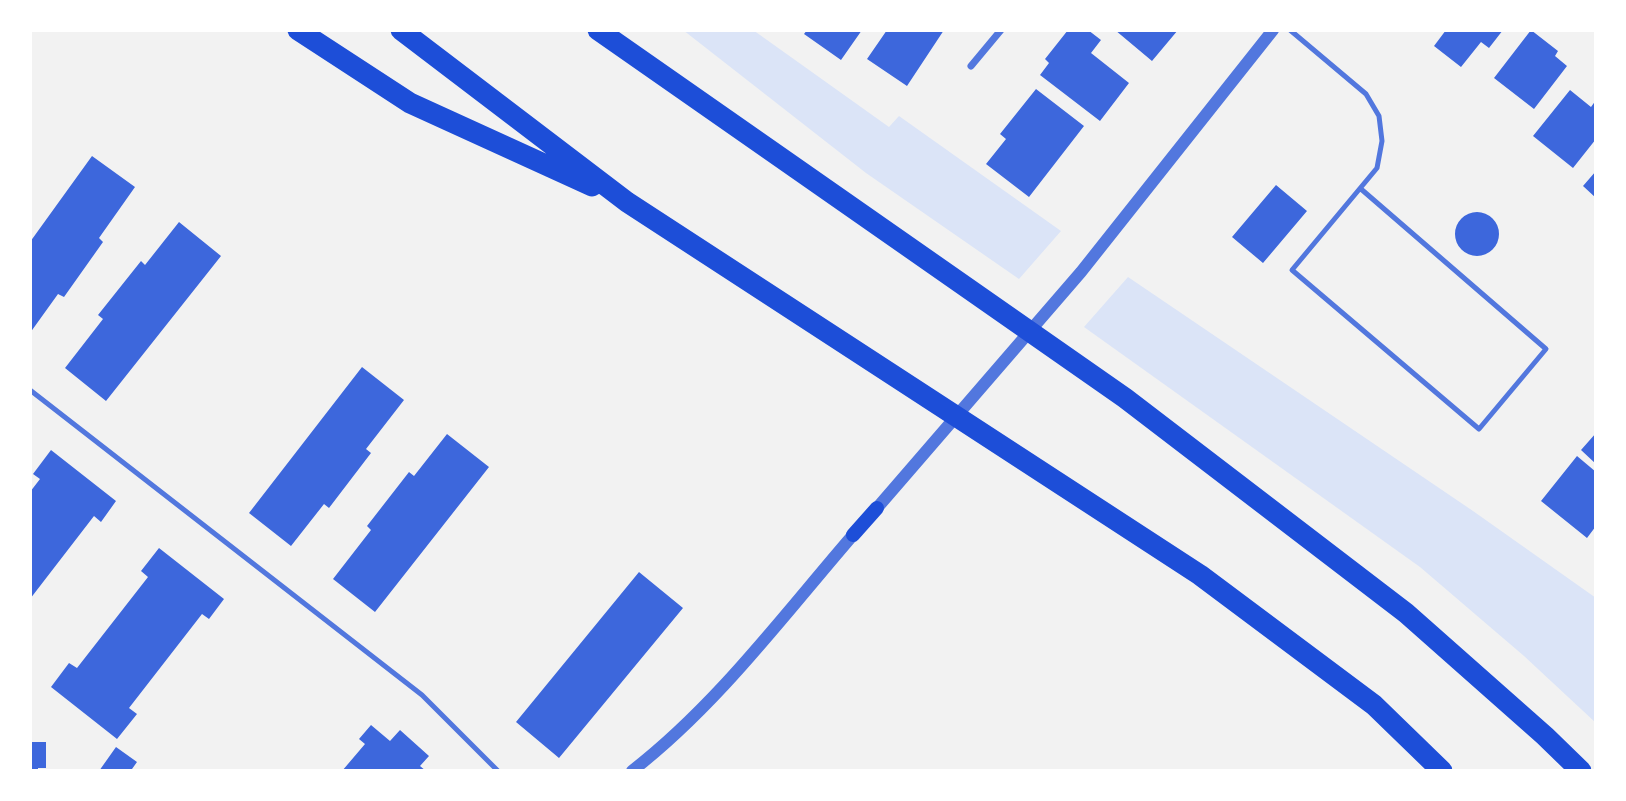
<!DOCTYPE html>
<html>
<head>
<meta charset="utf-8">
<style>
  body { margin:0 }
  #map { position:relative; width:1626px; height:801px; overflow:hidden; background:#f2f2f2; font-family:"DM Sans",sans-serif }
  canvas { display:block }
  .frame { position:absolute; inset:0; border:32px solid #fff; pointer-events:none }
</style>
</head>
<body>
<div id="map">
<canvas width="1626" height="801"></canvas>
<div class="frame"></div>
</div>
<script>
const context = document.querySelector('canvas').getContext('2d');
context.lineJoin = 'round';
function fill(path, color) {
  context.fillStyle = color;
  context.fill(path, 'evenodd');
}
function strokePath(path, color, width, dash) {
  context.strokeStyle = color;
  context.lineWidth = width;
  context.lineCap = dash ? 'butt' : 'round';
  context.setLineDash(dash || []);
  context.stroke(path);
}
const green = new Path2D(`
  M 683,30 L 753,30 L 889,127 L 899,116 L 1061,231 L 1019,279 L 866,173 Z
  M 1128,277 L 1473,511 L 1596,598 L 1596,723 L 1524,656 L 1420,567 L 1084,327 Z`);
const building = new Path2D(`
  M 807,30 L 862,30 L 841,60 L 804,34 Z
  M 887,30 L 944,30 L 907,86 L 867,59 Z
  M 1068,30 L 1088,30 L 1101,40 L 1091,53 L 1129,83 L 1100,121 L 1040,75 L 1049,63 L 1045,59 Z
  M 1115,30 L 1178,30 L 1152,61 Z
  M 1446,30 L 1503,30 L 1489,48 L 1481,42 L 1461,67 L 1434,46 Z
  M 1531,30 L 1558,51 L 1555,56 L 1567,66 L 1534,109 L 1494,78 Z
  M 1036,89 L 1084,126 L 1029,197 L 986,164 L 1006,139 L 1000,134 Z
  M 1570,90 L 1591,107 L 1596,100 L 1596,139 L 1573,168 L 1533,136 Z
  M 92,156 L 135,187 L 99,238 L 103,242 L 64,297 L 58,294 L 30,333 L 30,242 Z
  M 1596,171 L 1596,198 L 1583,186 Z
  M 1276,185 L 1307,211 L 1263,263 L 1232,237 Z
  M1455 234a22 22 0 1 1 44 0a22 22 0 1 1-44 0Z
  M 179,222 L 221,256 L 106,401 L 65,368 L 103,319 L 98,315 L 141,261 L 145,265 Z
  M 362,367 L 404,400 L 366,449 L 371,453 L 329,508 L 324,504 L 291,546 L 249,513 Z
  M 1596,433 L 1596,464 L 1581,450 Z
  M 447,434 L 489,467 L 375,612 L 333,579 L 371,530 L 367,526 L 409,472 L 414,476 Z
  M 51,450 L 116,501 L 101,522 L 94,516 L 30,599 L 30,492 L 40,479 L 33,474 Z
  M 1577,456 L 1596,472 L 1596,526 L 1587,538 L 1541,501 Z
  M 159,548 L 224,599 L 209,619 L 202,614 L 129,708 L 137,714 L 117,739 L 51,687 L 69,663 L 77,668 L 148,577 L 141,571 Z
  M 639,572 L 683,608 L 559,758 L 516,722 Z
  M 371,725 L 390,741 L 400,730 L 429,756 L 420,766 L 426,771 L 342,771 L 365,744 L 359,739 Z
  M 30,742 L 46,742 L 46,768 L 38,768 L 38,771 L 30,771 Z
  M 116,747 L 137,762 L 132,769 L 135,771 L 99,771 Z`);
const service = new Path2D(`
  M 1290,30 L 1366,94 L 1379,116 L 1382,141 L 1377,168 L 1292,270 L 1479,429 L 1546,349 L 1361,189
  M 30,390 L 422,695 L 498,771`);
const minor = new Path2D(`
  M 971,66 L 1001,30`);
const tertiary = new Path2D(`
  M 877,508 L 1081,272 L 1273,30
  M 632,771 C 717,705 783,616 853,535`);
const secondary = new Path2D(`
  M 853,535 L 877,508`);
const motorway = new Path2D(`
  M 298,30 L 410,103 L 592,186
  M 401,30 L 627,202 L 1200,575 L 1374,705 L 1442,771
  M 598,30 L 1125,398 L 1406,613 L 1545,736 L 1581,771`);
fill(green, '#dbe4f7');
fill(building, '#3d67dc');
strokePath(service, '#5277de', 5);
strokePath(minor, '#5277de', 7);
strokePath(tertiary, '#5277de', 12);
strokePath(secondary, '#1d4ed8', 14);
strokePath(motorway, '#1d4ed8', 21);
</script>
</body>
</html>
